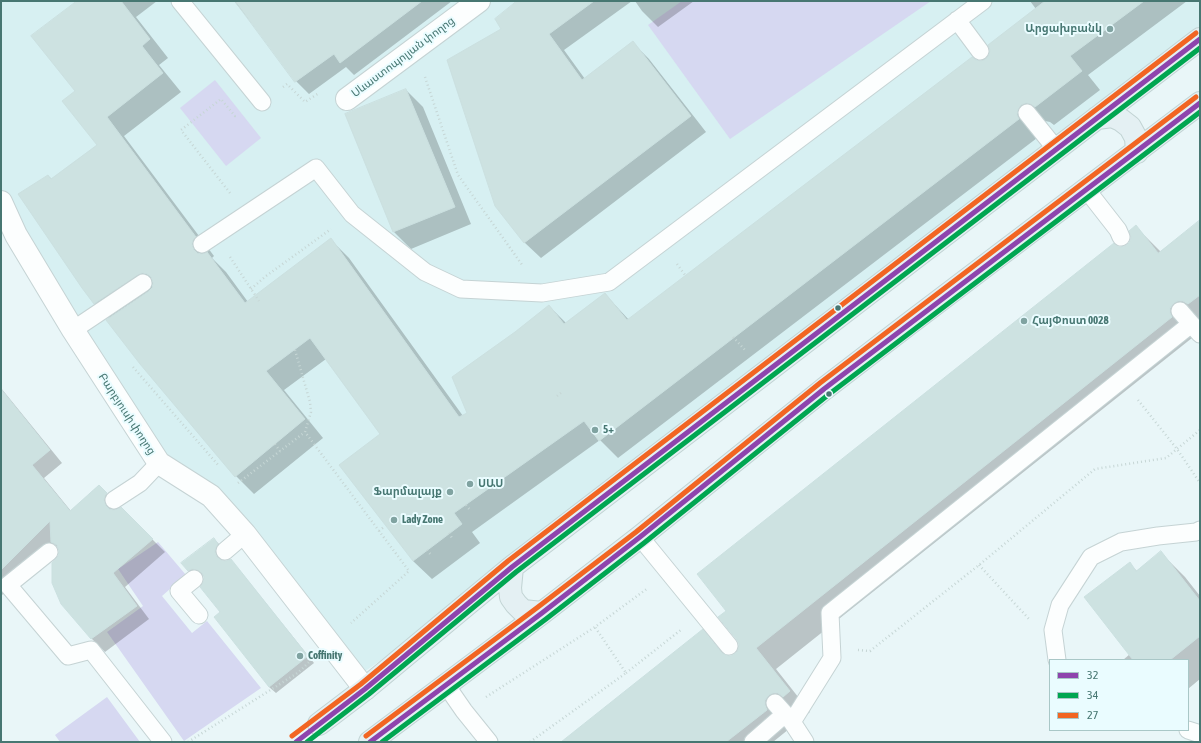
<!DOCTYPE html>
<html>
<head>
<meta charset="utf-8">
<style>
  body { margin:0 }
  #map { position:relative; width:1201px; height:743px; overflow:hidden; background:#e9f6f8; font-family:"Asap Condensed",sans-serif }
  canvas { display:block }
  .frame { position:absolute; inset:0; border:2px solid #477772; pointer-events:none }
  .legend { position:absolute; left:1049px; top:659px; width:140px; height:72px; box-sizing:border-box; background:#eafcff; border:1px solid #a9c7c7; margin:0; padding:5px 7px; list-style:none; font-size:12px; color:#477772 }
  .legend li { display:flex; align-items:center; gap:8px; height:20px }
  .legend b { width:20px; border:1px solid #a9c7c7 }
</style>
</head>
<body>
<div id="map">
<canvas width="1201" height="743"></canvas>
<div class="frame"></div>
<ul class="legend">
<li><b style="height:5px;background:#8e44ad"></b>32</li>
<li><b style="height:5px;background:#00a651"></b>34</li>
<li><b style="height:5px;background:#f26522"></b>27</li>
</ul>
</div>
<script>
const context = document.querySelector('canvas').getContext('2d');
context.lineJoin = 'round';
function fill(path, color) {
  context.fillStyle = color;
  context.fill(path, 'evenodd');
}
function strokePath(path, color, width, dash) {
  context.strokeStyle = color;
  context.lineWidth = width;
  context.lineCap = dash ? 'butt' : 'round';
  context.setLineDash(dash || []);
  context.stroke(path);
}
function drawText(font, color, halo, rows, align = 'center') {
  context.font = font + ' "Asap Condensed","Noto Sans Armenian",sans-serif';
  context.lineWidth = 4;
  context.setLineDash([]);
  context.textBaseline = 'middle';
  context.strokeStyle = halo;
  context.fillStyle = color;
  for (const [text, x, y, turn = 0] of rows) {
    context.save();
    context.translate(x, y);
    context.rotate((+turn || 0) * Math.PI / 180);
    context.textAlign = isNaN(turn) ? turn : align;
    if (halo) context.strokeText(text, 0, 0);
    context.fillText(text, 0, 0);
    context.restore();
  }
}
const residential = new Path2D(`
  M 1,1 L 1200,1 L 1200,39 L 512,567 L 357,677 L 245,534 L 159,463 L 1,202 Z`);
const green = new Path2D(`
  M 682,1 L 931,1 L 730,139 L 648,25 Z
  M 215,80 L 261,138 L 226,166 L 180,108 Z
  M 158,542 L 186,575 L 162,596 L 192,633 L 207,621 L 261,688 L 184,741 L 107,632 L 143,606 L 118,569 Z
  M 107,697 L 140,742 L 60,742 L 55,735 Z`);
const shadow = new Path2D(`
  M 78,1 L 157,1 L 136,17 L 168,58 L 159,65 L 181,92 L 124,136 L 214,256 L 212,258 L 226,272 L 248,302 L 331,240 L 349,258 L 463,416 L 469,413 L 515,333 L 549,306 L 566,323 L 605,294 L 629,320 L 975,61 L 981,62 L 987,60 L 1036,9 L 1030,1 L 1187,1 L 1088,75 L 1100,90 L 1054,125 L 1050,122 L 1045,121 L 1040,123 L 1037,138 L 618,458 L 600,440 L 472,532 L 480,543 L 432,579 L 413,561 L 381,434 L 326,359 L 284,390 L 323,438 L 254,494 L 236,476 L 110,319 L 95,303 L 48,176 L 52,179 L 98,145 L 76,91 Z
  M 234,1 L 452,1 L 354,75 L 346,67 L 309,94 L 296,81 L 255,27 Z
  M 519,1 L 632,1 L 564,50 L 585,79 L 633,43 L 649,59 L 706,132 L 541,258 L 524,242 L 503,29 Z
  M 635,1 L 694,1 L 658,27 L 642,11 Z
  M 406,90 L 423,107 L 471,224 L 411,249 L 394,232 L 346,115 Z
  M 1200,221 L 1200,322 L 1192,338 L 776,669 L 810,712 L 773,742 L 578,742 L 702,631 L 727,657 L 731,657 L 736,655 L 1120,248 L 1125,247 L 1130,244 L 1136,227 L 1161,252 Z
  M 1,388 L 62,463 L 44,478 L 71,511 L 98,486 L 119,507 L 117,510 L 121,508 L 165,552 L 125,587 L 149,619 L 105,652 L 92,639 L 62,604 L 59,549 L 54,544 L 1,596 Z
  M 214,539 L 220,545 L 222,562 L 237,567 L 314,663 L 276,693 L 269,687 L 222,612 L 204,583 L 204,576 L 199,575 L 195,577 L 188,571 Z
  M 1161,553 L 1185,577 L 1200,596 L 1200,679 L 1188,689 L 1188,660 L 1123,660 L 1130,654 L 1130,564 L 1137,571 Z`);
const building = new Path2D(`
  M 77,1 L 121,1 L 150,39 L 142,46 L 163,73 L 107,117 L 196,237 L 193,240 L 192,244 L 194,250 L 197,253 L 202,254 L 207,252 L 245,303 L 331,238 L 459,417 L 467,413 L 452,377 L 515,332 L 549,305 L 564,324 L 605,293 L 627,320 L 972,57 L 976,60 L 981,61 L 986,59 L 989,55 L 990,50 L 988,45 L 1045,1 L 1144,1 L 1070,56 L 1082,71 L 1035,107 L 1030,104 L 1026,103 L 1021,105 L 1018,110 L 1017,115 L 1019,119 L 599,441 L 584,421 L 454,513 L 462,524 L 413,561 L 339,465 L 380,434 L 310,338 L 266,371 L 305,419 L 235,477 L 140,364 L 106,320 L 149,291 L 152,288 L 153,283 L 151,277 L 147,274 L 142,273 L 138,275 L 94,304 L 82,288 L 18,194 L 48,175 L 51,179 L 97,145 L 62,101 L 75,91 L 31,36 Z
  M 235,1 L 422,1 L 340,63 L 334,54 L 295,82 Z
  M 517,1 L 594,1 L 549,34 L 582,80 L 633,41 L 691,116 L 524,243 L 495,206 L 447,60 L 501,29 L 495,19 Z
  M 406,89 L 455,207 L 393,232 L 345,114 Z
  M 1200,220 L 1200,295 L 1188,304 L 1183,301 L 1178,301 L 1174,303 L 1170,308 L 1170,313 L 1172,317 L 756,648 L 790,691 L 783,697 L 778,693 L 773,693 L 769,695 L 765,700 L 765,705 L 767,710 L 726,742 L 561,742 L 703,629 L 722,653 L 726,655 L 730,656 L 736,653 L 738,649 L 739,644 L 737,640 L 718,617 L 726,611 L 697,574 L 1114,243 L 1120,247 L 1125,246 L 1129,243 L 1131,238 L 1129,231 L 1136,225 L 1158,253 Z
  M 1,389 L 50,450 L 32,465 L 70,511 L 99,485 L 107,493 L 105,496 L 104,500 L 106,506 L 109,509 L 114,510 L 121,507 L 153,539 L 113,573 L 137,606 L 91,639 L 61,604 L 52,583 L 52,563 L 58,556 L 59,551 L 57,545 L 51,542 L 50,521 L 1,570 Z
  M 214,538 L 218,544 L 216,548 L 215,552 L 217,557 L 222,560 L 226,561 L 231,559 L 308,656 L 269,687 L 214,617 L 220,612 L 200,587 L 203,582 L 204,577 L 202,573 L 197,570 L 192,569 L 188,571 L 181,563 Z
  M 1161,551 L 1200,601 L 1200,636 L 1170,660 L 1133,660 L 1084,597 L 1130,562 L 1136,571 Z`);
const path = new Path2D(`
  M 425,77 L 458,175 L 523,266
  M 283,87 L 287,84 L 305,102 L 319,93
  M 230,193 L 181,130 L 221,99 L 235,116 L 238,114
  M 230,257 L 259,301
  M 677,264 L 685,275
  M 251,289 L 266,276 L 331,229
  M 733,337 L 745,350
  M 295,350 L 310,402 L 311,412 L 305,432 L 409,571 L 351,623
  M 133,367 L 219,466
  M 557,396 L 562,392
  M 1138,400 L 1177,449 L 1200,483
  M 275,444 L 280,451
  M 238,483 L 305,432
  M 466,505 L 470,510
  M 379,531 L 385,526
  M 449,533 L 452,538
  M 427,550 L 431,555
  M 979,565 L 1029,619
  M 858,650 L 870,651 L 979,565 L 1095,469 L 1166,458 L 1200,430
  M 626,673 L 682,629
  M 486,697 L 595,627 L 648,588
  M 188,742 L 299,672 L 309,662
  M 530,742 L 626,673 L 595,627`);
const service = new Path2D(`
  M 180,1 L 262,102
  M 957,20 L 980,51
  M 1027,113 L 1056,149
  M 1086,189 L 1118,230 L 1121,237
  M 202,244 L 316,168 L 352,214 L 425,272 L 461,289 L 542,293 L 609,282 L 983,1
  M 1180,311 L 1200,334
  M 73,330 L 143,283
  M 114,500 L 140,483 L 159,463
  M 640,537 L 729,646
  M 225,551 L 245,534
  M 49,552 L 8,585 L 68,656 L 91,650 L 163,742
  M 194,579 L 179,591 L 199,615
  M 1057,660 L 1053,630 L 1060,605 L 1091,557 L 1121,542 L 1158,536 L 1196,532 L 1200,530
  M 446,685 L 464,711 L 489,742
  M 775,703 L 792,722 L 805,742
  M 792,722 L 832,658 L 830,613 L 1191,324
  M 1188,730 L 1200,734
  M 753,742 L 785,714`);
const minor = new Path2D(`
  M 347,99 L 479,1
  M 1,202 L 16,235 L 73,330 L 159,463 L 211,496 L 245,534 L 365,689`);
const primary = new Path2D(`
  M 1097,118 L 1112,116 L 1121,120 L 1130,127 L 1136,138 L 1137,152
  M 512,567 L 510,588 L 511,597 L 516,604 L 523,611 L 542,613
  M 319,724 L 365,689 L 512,567 L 1200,39
  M 370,742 L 542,613 L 640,537 L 824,389 L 906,326 L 1200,103`);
const bus1 = new Path2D(`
  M 296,742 L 365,689 L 512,567 L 1200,39
  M 370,742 L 542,613 L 640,537 L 824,389 L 1200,103`);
const bus2 = new Path2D(`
  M 307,742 L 369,694 L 516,572 L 1200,48
  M 382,742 L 546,619 L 644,543 L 828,395 L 1200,112`);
const bus3 = new Path2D(`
  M 292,736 L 361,684 L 508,561 L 1196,33
  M 366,736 L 538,607 L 636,532 L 820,383 L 1196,97`);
const markers = [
  [1110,29,4,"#80a3a1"],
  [838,308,3.5,"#477772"],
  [1024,321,4,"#80a3a1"],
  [829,394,3.5,"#477772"],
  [595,430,4,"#80a3a1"],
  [470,484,4,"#80a3a1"],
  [450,492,4,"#80a3a1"],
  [394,520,4,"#80a3a1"],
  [300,656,4,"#80a3a1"]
];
const poiNames = [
  ["Արցախբանկ",1102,29,"right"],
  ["ՀայՓոստ 0028",1032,321],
  ["5+",603,430],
  ["ՍԱՍ",478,484],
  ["Ֆարմալայք",442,492,"right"],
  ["Lady Zone",402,520],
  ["Coffinity",308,656]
];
const streetNames = [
  ["Սևաստոպոլյան փողոց",403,57,-37],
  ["Բարբյուսի փողոց",127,414,57]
];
fill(residential, '#d7f0f2');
fill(green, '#d6d8f1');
fill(shadow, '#0003');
fill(building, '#cde2e1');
strokePath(building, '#cbe0e0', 1);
strokePath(service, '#c5d3d4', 19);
strokePath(minor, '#c5d3d4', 24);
strokePath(primary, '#c1d3d3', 24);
strokePath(path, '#c6d6d5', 2.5, [1, 3]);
strokePath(service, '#fcfefe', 17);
strokePath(minor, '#fcfefe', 22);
strokePath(primary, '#e4f0f3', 22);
strokePath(bus1, '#8e44ad', 5);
strokePath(bus2, '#00a651', 5);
strokePath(bus3, '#f26522', 5);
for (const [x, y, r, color] of markers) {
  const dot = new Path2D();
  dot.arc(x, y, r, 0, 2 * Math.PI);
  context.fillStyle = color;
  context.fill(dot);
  strokePath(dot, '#eafcff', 1.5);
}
drawText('bold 11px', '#477772', '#eafcff', poiNames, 'left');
drawText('11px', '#477772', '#eafcff', streetNames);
</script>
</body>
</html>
